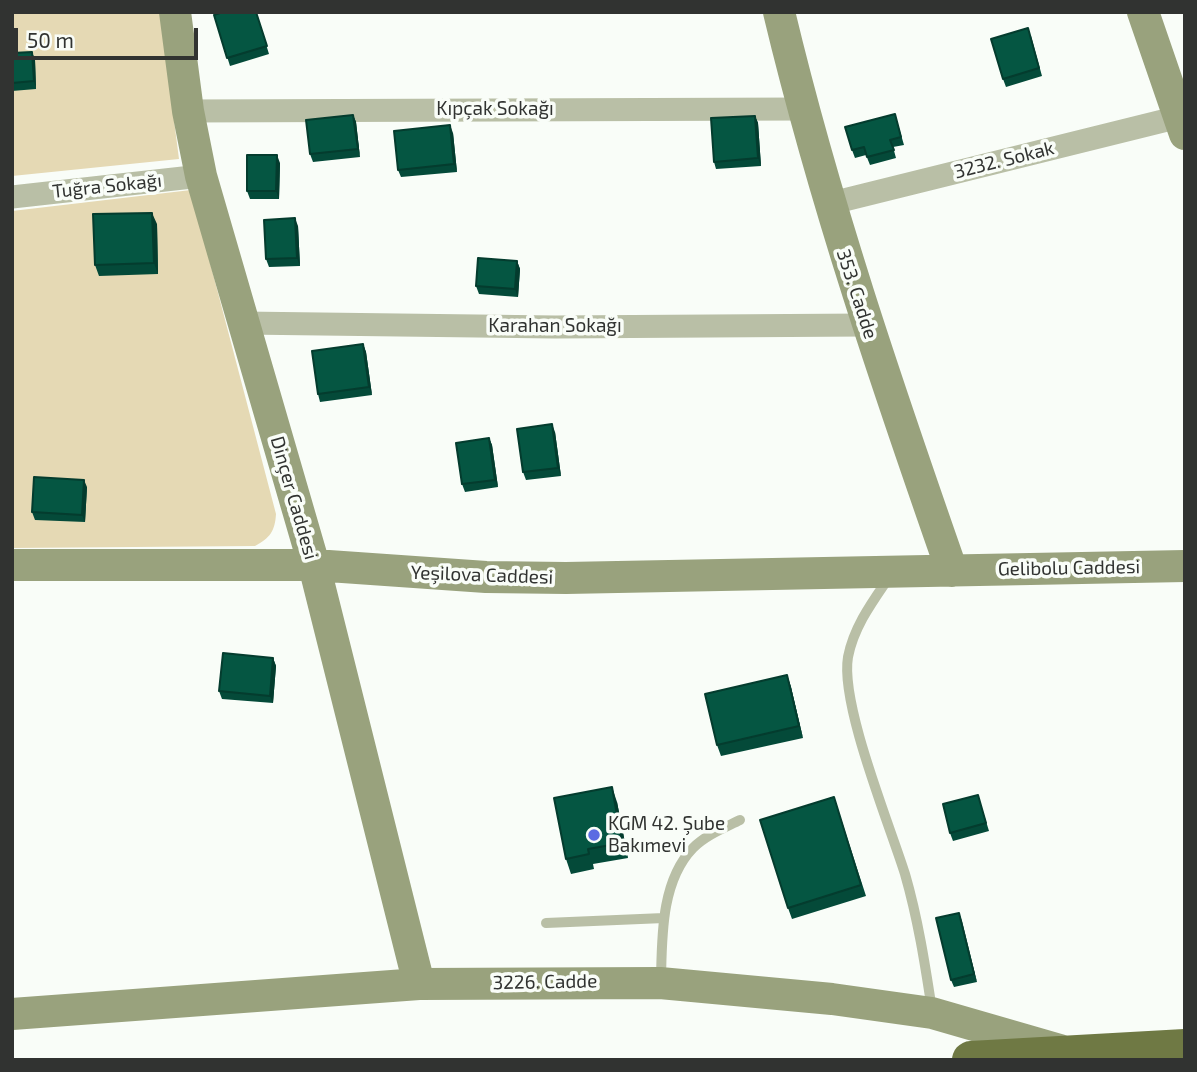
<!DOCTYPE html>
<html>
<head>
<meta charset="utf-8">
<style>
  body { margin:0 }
  #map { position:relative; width:1197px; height:1072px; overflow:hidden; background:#f9fdf8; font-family:"Exo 2",sans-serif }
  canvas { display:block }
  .frame { position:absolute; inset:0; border:14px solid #313331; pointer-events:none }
  .scale { position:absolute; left:14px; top:28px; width:184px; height:32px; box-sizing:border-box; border:4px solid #313331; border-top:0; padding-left:9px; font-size:21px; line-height:24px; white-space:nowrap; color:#313331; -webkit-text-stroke:5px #f9fdf8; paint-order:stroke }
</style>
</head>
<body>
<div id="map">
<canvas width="1197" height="1072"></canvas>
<div class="frame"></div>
<div class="scale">50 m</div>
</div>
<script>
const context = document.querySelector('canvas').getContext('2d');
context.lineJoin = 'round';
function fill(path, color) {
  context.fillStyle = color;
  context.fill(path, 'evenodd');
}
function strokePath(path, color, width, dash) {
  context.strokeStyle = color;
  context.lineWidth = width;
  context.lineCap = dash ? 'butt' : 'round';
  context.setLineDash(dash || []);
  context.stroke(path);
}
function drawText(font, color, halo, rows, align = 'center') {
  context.font = font + ' "Exo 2",sans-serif';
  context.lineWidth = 7;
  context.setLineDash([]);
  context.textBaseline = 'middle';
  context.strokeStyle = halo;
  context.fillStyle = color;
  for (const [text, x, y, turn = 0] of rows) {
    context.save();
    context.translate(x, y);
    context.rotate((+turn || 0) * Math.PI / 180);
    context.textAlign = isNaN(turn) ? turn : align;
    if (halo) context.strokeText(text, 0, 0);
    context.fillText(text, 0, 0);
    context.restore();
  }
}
const green = new Path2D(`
  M 12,12 L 160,12 L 179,159 L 12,176 Z
  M 191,190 L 276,514 C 275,531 270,538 255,546 L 12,548 L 12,211 Z`);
const lane = new Path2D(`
  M 890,576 C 873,601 854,626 848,657 C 840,704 889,823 905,874 C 918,919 925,964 932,1010
  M 546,923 L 664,918
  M 661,979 C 662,937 661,881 693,848 C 706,835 724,828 740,820`);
const street = new Path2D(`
  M 188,111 L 803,109
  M 12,197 L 201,176
  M 828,204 L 1179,117
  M 243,323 L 555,327 L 866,325`);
const secondary = new Path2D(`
  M 175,12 L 188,111 L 201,176 L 314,565 L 419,984
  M 779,12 C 825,204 887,385 952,571
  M 1143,12 L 1185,134
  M 12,565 L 314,565 L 486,577 L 566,578 L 1185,566
  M 12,1014 L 419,984 L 660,983 L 832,999 L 932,1013 L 1060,1050`);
const highway = new Path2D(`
  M 971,1060 L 1185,1048`);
const wall = new Path2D(`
  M 256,12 L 269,54 L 230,66 L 214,15 Z
  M 1031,36 L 1042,76 L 1006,87 L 1003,79 Z
  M 32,52 L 35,60 L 36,89 L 12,91 L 12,53 Z
  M 895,114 L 904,145 L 893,147 L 896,158 L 870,165 L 866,155 L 855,158 L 852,150 Z
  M 353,115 L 356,122 L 360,157 L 313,162 L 310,154 Z
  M 755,116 L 758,123 L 761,166 L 716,169 L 714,162 Z
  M 453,133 L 457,172 L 401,177 L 398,170 Z
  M 280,163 L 279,199 L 250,199 L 247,191 Z
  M 157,224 L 158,274 L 99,276 L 95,265 Z
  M 298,226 L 300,266 L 269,267 L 266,259 Z
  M 517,261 L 520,269 L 518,297 L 479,294 L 476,286 Z
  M 363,344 L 366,352 L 372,395 L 320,402 L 318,394 Z
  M 555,432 L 561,476 L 526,480 L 523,472 Z
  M 489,438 L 492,445 L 498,487 L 465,492 L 462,484 Z
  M 87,487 L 85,522 L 35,520 L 32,512 Z
  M 273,658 L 276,666 L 273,703 L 222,699 L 219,691 Z
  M 787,675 L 791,687 L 803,738 L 721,756 L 717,745 Z
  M 978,795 L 989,831 L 953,841 L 950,833 Z
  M 834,797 L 866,896 L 792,919 L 788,908 Z
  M 617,802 L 628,858 L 593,864 L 594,869 L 571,874 L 566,859 Z
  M 959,913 L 977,982 L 954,987 L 951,980 Z`);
const shadedWall = new Path2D(`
  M 32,52 L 35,60 L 36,89 L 34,81 Z
  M 353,115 L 356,122 L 360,157 L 358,149 Z
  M 755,116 L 758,123 L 761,166 L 758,158 Z
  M 450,125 L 453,133 L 457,172 L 454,164 Z
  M 277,155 L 280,163 L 279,199 L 276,191 Z
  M 152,213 L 157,224 L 158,274 L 154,263 Z
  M 295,218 L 298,226 L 300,266 L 297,258 Z
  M 517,261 L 520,269 L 518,297 L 515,289 Z
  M 363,344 L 366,352 L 372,395 L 369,387 Z
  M 552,424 L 555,432 L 561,476 L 558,468 Z
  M 489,438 L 492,445 L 498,487 L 495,480 Z
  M 84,480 L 87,487 L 85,522 L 82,515 Z
  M 273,658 L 276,666 L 273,703 L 270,696 Z
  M 787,675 L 791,687 L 803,738 L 799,726 Z
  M 612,787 L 617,802 L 628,858 L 622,843 Z
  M 959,913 L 962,921 L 977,982 L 974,974 Z`);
const building = new Path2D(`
  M 223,12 L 256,12 L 267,46 L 227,58 L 214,15 Z
  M 1028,28 L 1039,68 L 1003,79 L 991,39 Z
  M 32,52 L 34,81 L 12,83 L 12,53 Z
  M 895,114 L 901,137 L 890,140 L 894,150 L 867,157 L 864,147 L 852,150 L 845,127 Z
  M 353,115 L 358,149 L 310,154 L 306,120 Z
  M 755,116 L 758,158 L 714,162 L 711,118 Z
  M 450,125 L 454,164 L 398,170 L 394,131 Z
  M 247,155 L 277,155 L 276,191 L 247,191 Z
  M 152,213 L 154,263 L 95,265 L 93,214 Z
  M 295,218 L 297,258 L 266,259 L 264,220 Z
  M 478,258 L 517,261 L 515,289 L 476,286 Z
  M 363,344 L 369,387 L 318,394 L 312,351 Z
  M 552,424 L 558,468 L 523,472 L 517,429 Z
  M 489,438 L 495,480 L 462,484 L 456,443 Z
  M 34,477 L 84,480 L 82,515 L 32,512 Z
  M 223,653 L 273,658 L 270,696 L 219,691 Z
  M 787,675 L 799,726 L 717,745 L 705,694 Z
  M 612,787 L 622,843 L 588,849 L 589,854 L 566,859 L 554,798 Z
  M 978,795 L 986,823 L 950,833 L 943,804 Z
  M 834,797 L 861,885 L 788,908 L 760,820 Z
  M 959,913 L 974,974 L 951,980 L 936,918 Z`);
const markers = [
  [594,835,7,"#5b6be2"]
];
const streetNames = [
  ["Kıpçak Sokağı",495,109],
  ["3232. Sokak",1004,160,-14],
  ["Tuğra Sokağı",107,186,-6],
  ["353. Cadde",857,294,72],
  ["Karahan Sokağı",555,326],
  ["Dinçer Caddesi",294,498,74],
  ["Gelibolu Caddesi",1069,568,-1],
  ["Yeşilova Caddesi",482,575,2],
  ["3226. Cadde",545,982,-1]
];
const poiNames = [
  ["KGM 42. Şube",608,824],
  ["Bakımevi",608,846]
];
fill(green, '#e5d9b4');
strokePath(lane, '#b9bfa6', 10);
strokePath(street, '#b9bfa6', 23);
strokePath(secondary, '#99a27d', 32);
strokePath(highway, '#6f7944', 38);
fill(wall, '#044a39');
fill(shadedWall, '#043c2e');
fill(building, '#055642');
strokePath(building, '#043c2e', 2);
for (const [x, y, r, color] of markers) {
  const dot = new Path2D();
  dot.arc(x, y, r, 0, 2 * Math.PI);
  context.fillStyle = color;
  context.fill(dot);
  strokePath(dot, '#f9fdf8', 2.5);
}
drawText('19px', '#313331', '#f9fdf8', streetNames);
drawText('19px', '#313331', '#f9fdf8', poiNames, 'left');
</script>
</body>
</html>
